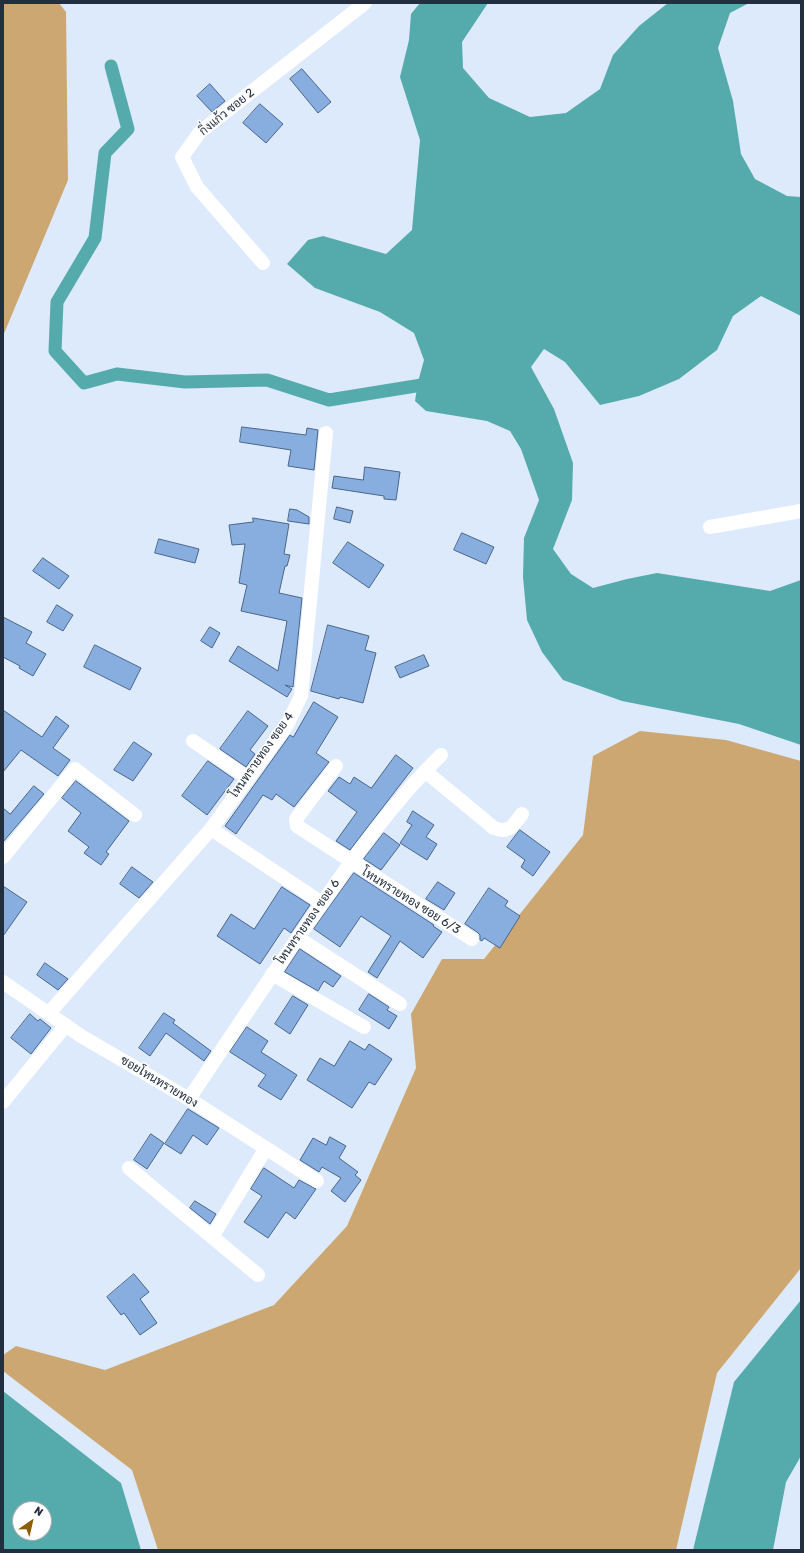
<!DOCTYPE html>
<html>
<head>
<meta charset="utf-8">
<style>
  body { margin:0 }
  #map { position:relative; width:804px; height:1553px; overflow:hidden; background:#ddeafb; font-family:Rubik,sans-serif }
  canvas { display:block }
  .frame { position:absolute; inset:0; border:4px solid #232f3f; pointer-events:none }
  .north { position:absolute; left:12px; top:1501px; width:40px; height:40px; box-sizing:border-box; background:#fff; border:1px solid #a7acb2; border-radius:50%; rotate:34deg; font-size:11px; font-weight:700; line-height:16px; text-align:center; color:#232f3f }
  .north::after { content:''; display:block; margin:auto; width:14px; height:18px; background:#8c5e03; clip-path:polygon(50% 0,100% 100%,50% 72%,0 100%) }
</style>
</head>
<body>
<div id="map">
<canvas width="804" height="1553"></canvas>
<div class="frame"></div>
<div class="north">N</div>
</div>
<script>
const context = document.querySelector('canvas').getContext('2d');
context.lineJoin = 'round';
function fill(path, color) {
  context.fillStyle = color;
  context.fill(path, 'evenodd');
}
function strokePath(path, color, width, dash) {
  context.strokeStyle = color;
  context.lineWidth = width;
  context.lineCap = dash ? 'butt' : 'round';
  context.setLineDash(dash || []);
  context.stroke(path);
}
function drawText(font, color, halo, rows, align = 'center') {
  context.font = font + ' Rubik,Sarabun,sans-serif';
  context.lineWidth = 3;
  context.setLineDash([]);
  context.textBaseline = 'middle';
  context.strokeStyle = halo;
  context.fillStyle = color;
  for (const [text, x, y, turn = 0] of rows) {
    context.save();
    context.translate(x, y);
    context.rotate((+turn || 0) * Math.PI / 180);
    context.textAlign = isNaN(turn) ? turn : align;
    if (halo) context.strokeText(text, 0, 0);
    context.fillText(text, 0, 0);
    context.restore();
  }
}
const forest = new Path2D(`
  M 3,3 L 59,3 L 66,12 L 68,180 L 3,336 Z
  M 640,731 L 726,740 L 801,761 L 801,1268 L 717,1373 L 676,1550 L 158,1550 L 132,1470 L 3,1371 L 3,1355 L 16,1346 L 105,1370 L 274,1305 L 347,1226 L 416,1068 L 411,1014 L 442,959 L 484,959 L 583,835 L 593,756 Z`);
const water = new Path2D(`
  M 420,3 L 488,3 L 462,42 L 463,68 L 489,98 L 530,117 L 566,113 L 600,89 L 613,55 L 639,26 L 668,3 L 749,3 L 730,13 L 718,48 L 733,101 L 741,154 L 755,179 L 787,196 L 801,197 L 801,316 L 761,296 L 733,316 L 717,350 L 679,379 L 639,396 L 600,405 L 565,362 L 544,349 L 531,367 L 554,409 L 573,463 L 572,500 L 553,549 L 571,574 L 593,588 L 627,579 L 657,573 L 770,591 L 801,580 L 801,745 L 739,724 L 622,701 L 563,680 L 542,652 L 527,620 L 523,577 L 524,538 L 539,500 L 521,449 L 510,431 L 487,421 L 426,411 L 415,401 L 418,382 L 424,360 L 414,333 L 380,312 L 315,288 L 287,264 L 308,240 L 323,236 L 386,254 L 412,230 L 420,140 L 400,77 L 409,40 L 411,14 Z
  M 801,1300 L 801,1456 L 786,1482 L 773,1550 L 693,1550 L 734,1382 Z
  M 3,1391 L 121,1483 L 141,1550 L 3,1550 ZM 20,1509 L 44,1509 L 44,1533 L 20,1533 Z`);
const canal = new Path2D(`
  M 111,66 L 128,129 L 105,153 L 95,238 L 57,302 L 55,351 L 84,383 L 117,374 L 185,382 L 267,380 L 329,400 L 434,383`);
const building = new Path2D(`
  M 302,69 L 331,102 L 318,113 L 290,79 Z
  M 210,84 L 225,101 L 212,112 L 197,96 Z
  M 260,104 L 283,124 L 266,143 L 243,123 Z
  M 242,427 L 306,435 L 307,428 L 318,430 L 314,470 L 288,466 L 291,450 L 240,442 Z
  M 365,467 L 400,472 L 396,500 L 384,499 L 384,496 L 332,488 L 334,476 L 363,480 Z
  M 337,507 L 353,511 L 350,523 L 334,519 Z
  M 290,509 L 297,510 L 309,517 L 309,524 L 288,521 Z
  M 253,518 L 289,524 L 284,554 L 290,555 L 287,566 L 285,566 L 279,593 L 302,598 L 293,687 L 285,685 L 292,689 L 287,697 L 229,661 L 238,646 L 278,671 L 287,621 L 241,611 L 247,585 L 239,583 L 245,544 L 232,545 L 229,525 L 253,522 Z
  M 462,533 L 494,547 L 486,564 L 454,550 Z
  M 159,539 L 199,549 L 195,563 L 155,553 Z
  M 348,542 L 384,565 L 369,588 L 333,563 Z
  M 43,558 L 69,576 L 59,589 L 33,571 Z
  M 57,605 L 73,615 L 63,631 L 47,622 Z
  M 3,617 L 32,632 L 26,643 L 46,654 L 33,676 L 19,668 L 20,666 L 3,657 Z
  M 328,625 L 369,636 L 365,650 L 376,653 L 363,703 L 340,697 L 339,699 L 311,691 Z
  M 210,627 L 220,633 L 212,648 L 201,641 Z
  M 95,645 L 141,668 L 130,690 L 84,667 Z
  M 424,655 L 429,666 L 400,678 L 395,667 Z
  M 314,702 L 338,717 L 316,753 L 329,762 L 294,807 L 276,794 L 272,800 L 263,795 L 236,834 L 225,826 L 290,735 L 293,737 Z
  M 3,710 L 42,737 L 56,716 L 69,726 L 53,748 L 70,760 L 58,776 L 21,750 L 3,772 Z
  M 248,711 L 268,726 L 250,750 L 255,754 L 246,767 L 220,749 Z
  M 134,742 L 152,754 L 133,781 L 114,770 Z
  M 396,755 L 413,768 L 350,850 L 336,841 L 357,812 L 328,791 L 339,777 L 350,784 L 354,777 L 371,788 Z
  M 208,761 L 234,779 L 207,815 L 182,796 Z
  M 76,781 L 129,821 L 106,852 L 109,854 L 101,865 L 84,853 L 89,847 L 68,831 L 81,813 L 62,798 Z
  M 34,786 L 44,794 L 3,842 L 3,808 L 10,814 Z
  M 413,811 L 434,825 L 426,837 L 437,844 L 427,860 L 400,843 L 412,825 L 407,822 Z
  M 520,830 L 550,852 L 533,876 L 521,867 L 525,860 L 507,847 Z
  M 384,833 L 400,845 L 381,870 L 364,859 Z
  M 132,867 L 153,882 L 139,898 L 120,884 Z
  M 354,873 L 434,925 L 433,926 L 442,932 L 423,958 L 400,941 L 377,978 L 368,972 L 391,936 L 361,916 L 340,947 L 314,929 Z
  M 438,882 L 455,893 L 444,910 L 426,899 Z
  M 3,886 L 27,902 L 3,936 Z
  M 282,887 L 310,905 L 291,933 L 284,928 L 260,964 L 217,936 L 231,914 L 254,929 Z
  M 489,888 L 508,901 L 505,906 L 520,916 L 500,948 L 484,938 L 482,941 L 480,940 L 480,935 L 477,932 L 465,924 Z
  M 300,949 L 341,976 L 333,987 L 324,981 L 318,991 L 285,972 Z
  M 45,963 L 68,979 L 58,990 L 37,975 Z
  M 369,994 L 389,1007 L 387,1010 L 397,1016 L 389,1029 L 359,1010 Z
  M 293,996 L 308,1005 L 290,1034 L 275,1024 Z
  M 164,1013 L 175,1020 L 173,1023 L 211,1051 L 204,1061 L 166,1033 L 150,1056 L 139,1048 Z
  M 30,1014 L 38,1021 L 40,1019 L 51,1028 L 31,1054 L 11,1038 Z
  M 247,1027 L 268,1041 L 261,1052 L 297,1075 L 281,1100 L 258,1086 L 266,1075 L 230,1052 Z
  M 350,1041 L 365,1050 L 369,1044 L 392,1059 L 375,1085 L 369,1082 L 352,1108 L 307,1080 L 320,1058 L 334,1066 Z
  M 188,1109 L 219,1128 L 207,1145 L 193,1135 L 181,1154 L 165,1144 Z
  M 151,1134 L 164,1143 L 147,1169 L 134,1160 Z
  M 330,1137 L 346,1146 L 339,1158 L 358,1172 L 355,1175 L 361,1180 L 345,1202 L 331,1191 L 341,1178 L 322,1167 L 319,1172 L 300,1160 L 313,1138 L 326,1145 Z
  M 264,1168 L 294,1188 L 299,1180 L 316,1189 L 295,1219 L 286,1212 L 268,1238 L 244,1222 L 262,1196 L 251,1189 Z
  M 195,1201 L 216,1214 L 210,1224 L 190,1208 Z
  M 134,1274 L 149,1292 L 140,1299 L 157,1323 L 140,1335 L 124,1313 L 121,1315 L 107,1297 Z`);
const street = new Path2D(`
  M 263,263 L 197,187 L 182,157 L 200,132 L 365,3
  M 710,527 L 801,511
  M 193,741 L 248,778
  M 336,766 L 296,819 L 297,826 L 472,939
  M 425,771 L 494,828 C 510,834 513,825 522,814
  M 211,829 L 322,903
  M 3,857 L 75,769 L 135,815
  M 298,938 L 400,1004
  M 272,974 L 364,1027
  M 3,982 L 81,1036 L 189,1099 L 317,1181
  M 49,1013 L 211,829 L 287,725 L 301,696 L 326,433
  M 189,1099 C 232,1034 275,970 320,906 C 357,853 394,801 441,755
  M 3,1102 L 66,1025
  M 129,1168 L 258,1275
  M 212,1237 L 266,1148`);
const streetNames = [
  ["กิ่งแก้ว ซอย 2",227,112,-39],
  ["โหนทรายทอง ซอย 4",262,755,-55],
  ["โหนทรายทอง ซอย 6/3",411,901,32],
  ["โหนทรายทอง ซอย 6",308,922,-55],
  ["ซอยโหนทรายทอง",159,1082,31]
];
fill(forest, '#cda771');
fill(water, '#55abac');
strokePath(canal, '#55abac', 13);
fill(building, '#88aee0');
strokePath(building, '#496589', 1);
strokePath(street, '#fff', 14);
drawText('12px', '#232f3f', '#fff', streetNames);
</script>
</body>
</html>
